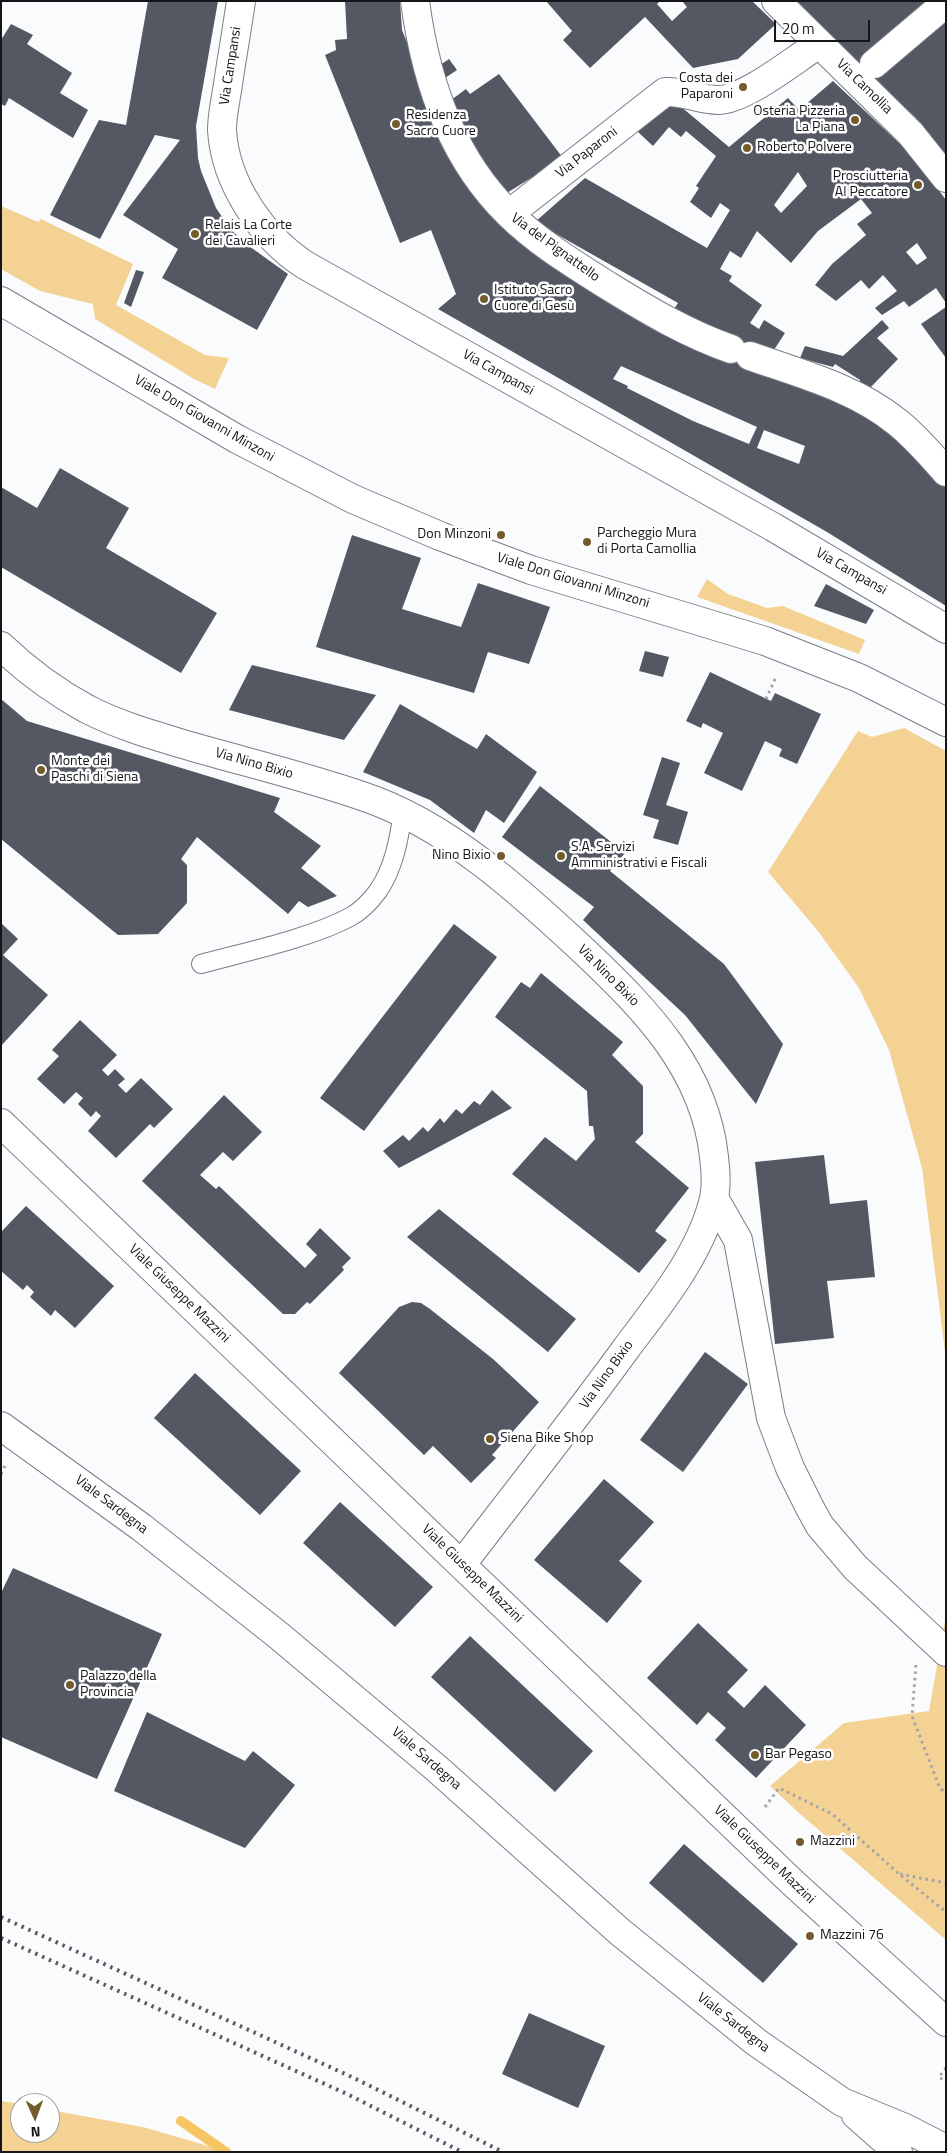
<!DOCTYPE html>
<html>
<head>
<meta charset="utf-8">
<style>
  body { margin:0 }
  #map { position:relative; width:947px; height:2153px; overflow:hidden; background:#f9fbfd; font-family:"Titillium Web",sans-serif }
  canvas { display:block }
  .frame { position:absolute; inset:0; border:2px solid #131519; pointer-events:none }
  .north { position:absolute; left:10px; top:2093px; width:50px; height:50px; box-sizing:border-box; background:#fff; border:1px solid #a1a1a3; border-radius:50%; rotate:178deg; font-size:14px; font-weight:700; line-height:20px; text-align:center; color:#131519 }
  .north::after { content:''; display:block; margin:auto; width:18px; height:22px; background:#735b2c; clip-path:polygon(50% 0,100% 100%,50% 72%,0 100%) }
  .scale { position:absolute; left:774px; top:20px; width:96px; height:22px; box-sizing:border-box; border:2px solid #131519; border-top:0; padding-left:6px; font-size:15px; line-height:18px; white-space:nowrap; color:#131519; -webkit-text-stroke:4px #fff; paint-order:stroke }
</style>
</head>
<body>
<div id="map">
<canvas width="947" height="2153"></canvas>
<div class="frame"></div>
<div class="north">N</div>
<div class="scale">20 m</div>
</div>
<script>
const context = document.querySelector('canvas').getContext('2d');
context.lineJoin = 'round';
function fill(path, color) {
  context.fillStyle = color;
  context.fill(path, 'evenodd');
}
function strokePath(path, color, width, dash) {
  context.strokeStyle = color;
  context.lineWidth = width;
  context.lineCap = dash ? 'butt' : 'round';
  context.setLineDash(dash || []);
  context.stroke(path);
}
function drawText(font, color, halo, rows, align = 'center') {
  context.font = font + ' "Titillium Web",sans-serif';
  context.lineWidth = 5;
  context.setLineDash([]);
  context.textBaseline = 'middle';
  context.strokeStyle = halo;
  context.fillStyle = color;
  for (const [text, x, y, turn = 0] of rows) {
    context.save();
    context.translate(x, y);
    context.rotate((+turn || 0) * Math.PI / 180);
    context.textAlign = isNaN(turn) ? turn : align;
    if (halo) context.strokeText(text, 0, 0);
    context.fillText(text, 0, 0);
    context.restore();
  }
}
const green = new Path2D(`
  M 1,206 L 38,222 L 41,219 L 133,264 L 116,305 L 205,355 L 229,358 L 215,389 L 194,379 L 95,319 L 93,304 L 40,291 L 1,269 Z
  M 707,579 L 728,594 L 767,608 L 783,606 L 865,640 L 859,654 L 697,597 Z
  M 904,728 L 946,751 L 946,1360 L 922,1168 L 889,1050 L 859,988 L 818,931 L 768,872 L 858,731 L 872,737 Z
  M 946,1615 L 946,1940 L 799,1813 L 770,1786 L 844,1723 L 929,1711 Z
  M 1,2101 L 20,2104 L 20,2133 L 50,2133 L 50,2110 L 143,2127 L 229,2152 L 1,2152 Z`);
const stream = new Path2D(`
  M 181,2121 L 226,2152`);
const building = new Path2D(`
  M 148,1 L 218,1 L 196,126 L 198,158 L 201,171 L 216,208 L 229,227 L 242,241 L 288,274 L 257,330 L 162,278 L 178,249 L 123,215 L 180,140 L 155,135 L 100,239 L 50,215 L 99,120 L 126,125 Z
  M 345,1 L 400,1 L 402,30 L 427,92 L 490,206 L 672,312 L 678,303 L 535,222 L 585,178 L 707,248 L 730,210 L 720,203 L 711,218 L 690,202 L 699,188 L 696,186 L 716,156 L 686,131 L 681,137 L 669,127 L 653,146 L 637,131 L 673,100 L 729,147 L 788,98 L 799,110 L 833,81 L 914,157 L 946,200 L 946,303 L 936,288 L 909,307 L 904,301 L 882,315 L 875,308 L 897,291 L 883,275 L 869,289 L 861,280 L 836,301 L 815,285 L 832,264 L 866,235 L 857,224 L 872,213 L 861,199 L 818,231 L 791,263 L 757,231 L 741,258 L 730,251 L 720,269 L 732,276 L 729,281 L 762,305 L 750,323 L 759,329 L 764,320 L 785,333 L 772,353 L 899,433 L 946,486 L 946,606 L 827,532 L 438,309 L 456,294 L 431,230 L 400,243 L 325,55 L 336,50 L 335,40 L 347,39 ZM 798,172 L 807,186 L 781,213 L 774,205 ZM 917,243 L 927,258 L 917,265 L 906,252 ZM 621,366 L 757,427 L 749,444 L 693,421 L 627,388 L 628,386 L 613,379 ZM 764,430 L 805,446 L 799,464 L 757,448 Z
  M 546,1 L 660,1 L 657,4 L 672,21 L 687,7 L 682,1 L 752,1 L 776,24 L 738,59 L 693,68 L 645,17 L 590,68 L 563,40 L 572,31 Z
  M 797,1 L 932,1 L 946,12 L 946,155 L 915,117 L 865,72 Z
  M 11,24 L 33,35 L 27,44 L 72,73 L 60,93 L 88,110 L 73,138 L 9,98 L 5,106 L 1,104 L 1,40 Z
  M 449,59 L 457,70 L 442,80 L 437,67 Z
  M 499,74 L 563,158 L 502,196 L 447,103 L 466,89 L 470,94 Z
  M 136,270 L 144,272 L 131,307 L 124,303 Z
  M 946,307 L 946,358 L 921,324 Z
  M 882,320 L 889,328 L 877,338 L 898,359 L 869,389 L 860,383 L 860,380 L 835,364 L 833,367 L 800,358 L 805,346 L 843,356 Z
  M 60,468 L 129,508 L 106,548 L 217,613 L 181,673 L 1,567 L 1,487 L 37,508 Z
  M 352,535 L 421,558 L 402,609 L 461,627 L 478,583 L 550,607 L 529,664 L 488,652 L 474,693 L 316,647 Z
  M 826,584 L 874,610 L 866,624 L 814,606 Z
  M 645,651 L 669,657 L 663,677 L 639,671 Z
  M 252,665 L 376,695 L 344,740 L 229,710 Z
  M 710,672 L 771,701 L 775,693 L 821,714 L 797,764 L 779,756 L 782,749 L 765,741 L 742,791 L 704,773 L 723,733 L 703,723 L 701,728 L 686,721 Z
  M 1,699 L 27,721 L 280,798 L 274,812 L 321,846 L 301,868 L 337,896 L 308,907 L 299,901 L 288,914 L 197,837 L 181,859 L 187,865 L 187,903 L 158,934 L 118,935 L 1,839 Z
  M 400,704 L 477,749 L 486,734 L 537,772 L 504,823 L 486,810 L 474,833 L 430,800 L 363,772 Z
  M 662,757 L 680,763 L 666,805 L 688,812 L 678,845 L 653,838 L 659,820 L 643,815 Z
  M 540,786 L 625,853 L 610,871 L 724,964 L 783,1044 L 756,1104 L 685,1015 L 583,920 L 594,907 L 502,837 Z
  M 1,923 L 18,939 L 3,955 L 48,995 L 1,1046 Z
  M 454,924 L 497,957 L 364,1131 L 320,1098 Z
  M 541,973 L 623,1042 L 612,1055 L 643,1086 L 643,1134 L 635,1142 L 689,1188 L 655,1231 L 667,1240 L 639,1273 L 512,1174 L 545,1137 L 576,1161 L 595,1139 L 593,1126 L 589,1126 L 587,1091 L 495,1017 L 521,982 L 530,988 Z
  M 80,1020 L 117,1055 L 102,1070 L 108,1076 L 115,1069 L 125,1079 L 118,1085 L 126,1093 L 141,1078 L 173,1109 L 154,1128 L 150,1124 L 116,1158 L 88,1131 L 101,1116 L 96,1111 L 91,1117 L 78,1104 L 83,1098 L 76,1092 L 64,1104 L 37,1079 L 59,1056 L 52,1050 Z
  M 492,1090 L 512,1108 L 399,1168 L 383,1151 L 403,1135 L 409,1141 L 423,1127 L 428,1132 L 440,1118 L 444,1123 L 456,1109 L 462,1114 L 474,1101 L 480,1105 Z
  M 224,1095 L 262,1132 L 233,1161 L 223,1152 L 200,1175 L 216,1189 L 219,1186 L 305,1268 L 317,1255 L 306,1244 L 320,1228 L 351,1258 L 342,1267 L 344,1270 L 310,1304 L 307,1302 L 295,1314 L 283,1314 L 142,1181 Z
  M 824,1155 L 830,1204 L 867,1200 L 875,1277 L 827,1281 L 834,1338 L 775,1344 L 755,1162 Z
  M 26,1206 L 114,1286 L 75,1328 L 55,1310 L 51,1316 L 30,1297 L 34,1292 L 27,1285 L 23,1290 L 1,1271 L 1,1232 Z
  M 439,1209 L 576,1319 L 548,1352 L 407,1237 Z
  M 412,1302 L 421,1303 L 430,1309 L 493,1359 L 539,1402 L 492,1455 L 496,1458 L 471,1483 L 433,1446 L 424,1455 L 339,1373 L 399,1307 Z
  M 705,1352 L 748,1384 L 683,1472 L 640,1440 Z
  M 195,1373 L 301,1471 L 260,1515 L 154,1418 Z
  M 604,1479 L 654,1522 L 619,1561 L 642,1581 L 607,1623 L 534,1560 Z
  M 340,1502 L 433,1587 L 395,1627 L 303,1543 Z
  M 13,1568 L 162,1634 L 97,1779 L 1,1737 L 1,1593 Z
  M 698,1623 L 748,1670 L 727,1692 L 744,1708 L 765,1685 L 806,1725 L 756,1778 L 715,1740 L 726,1728 L 708,1712 L 697,1725 L 647,1678 Z
  M 470,1636 L 593,1751 L 555,1792 L 431,1677 Z
  M 147,1712 L 245,1761 L 253,1751 L 295,1785 L 245,1848 L 114,1791 Z
  M 684,1844 L 798,1944 L 763,1983 L 649,1883 Z
  M 529,2013 L 605,2046 L 578,2108 L 502,2074 Z`);
const path = new Path2D(`
  M 766,699 L 776,677
  M 1,1474 L 5,1466
  M 916,1665 L 912,1716 L 939,1786 L 946,1795
  M 765,1807 L 779,1788 L 832,1814 L 898,1873 L 946,1912
  M 900,1874 L 946,1883
  M 946,2068 L 939,2077 L 946,2082`);
const lane = new Path2D(`
  M 201,964 C 245,952 311,938 350,917 C 361,911 370,902 378,891 C 394,868 399,839 403,812`);
const street = new Path2D(`
  M 241,1 C 237,29 232,57 228,84 C 226,99 222,114 222,130 C 225,183 262,237 305,265 L 773,527 L 946,629
  M 415,1 C 425,78 451,157 508,213 C 537,242 575,265 610,287 C 649,311 688,334 731,349
  M 776,1 L 911,134 L 946,178
  M 874,64 L 946,3
  M 509,214 L 665,92 C 684,91 700,100 718,100 C 745,100 795,59 819,44
  M 750,356 C 801,374 855,388 897,422 C 915,436 931,455 946,472
  M 1,646 C 26,670 56,692 87,709 C 120,726 156,736 193,747 C 249,763 307,777 362,796 C 447,824 522,893 586,953 C 646,1010 705,1070 714,1157 C 716,1172 717,1191 712,1206 C 697,1259 657,1307 625,1350 C 572,1423 516,1493 462,1564
  M 714,1198 L 738,1240 L 771,1418 L 790,1468 L 810,1508 L 820,1526 L 855,1567 L 946,1652`);
const secondary = new Path2D(`
  M 1,301 L 237,439 L 353,499 L 440,536 L 531,570 L 765,641 L 859,678 L 946,722
  M 1,1123 L 793,1883 L 946,2022`);
const primary = new Path2D(`
  M 1,1426 L 141,1527 L 278,1635 L 435,1767 L 620,1932 L 756,2042 L 842,2102 L 905,2128 L 946,2149
  M 856,2115 L 898,2152`);
const rail = new Path2D(`
  M 1,1917 L 354,2078 L 503,2152
  M 1,1938 L 347,2094 L 462,2152`);
const markers = [
  [743,87,5,"#735b2c"],
  [855,120,5,"#735b2c"],
  [396,124,5,"#735b2c"],
  [747,148,5,"#735b2c"],
  [918,185,5,"#735b2c"],
  [195,234,5,"#735b2c"],
  [484,299,5,"#735b2c"],
  [501,535,5,"#735b2c"],
  [587,542,5,"#735b2c"],
  [41,770,5,"#735b2c"],
  [501,856,5,"#735b2c"],
  [561,856,5,"#735b2c"],
  [490,1439,5,"#735b2c"],
  [70,1685,5,"#735b2c"],
  [755,1755,5,"#735b2c"],
  [800,1842,5,"#735b2c"],
  [810,1936,5,"#735b2c"]
];
const streetNames = [
  ["Via Campansi",231,66,-81],
  ["Via Camollia",864,87,44],
  ["Via Paparoni",587,153,-38],
  ["Via del Pignattello",555,248,36],
  ["Via Campansi",498,373,29],
  ["Viale Don Giovanni Minzoni",204,419,30],
  ["Via Campansi",851,572,30],
  ["Viale Don Giovanni Minzoni",573,581,17],
  ["Via Nino Bixio",254,764,16],
  ["Via Nino Bixio",608,976,45],
  ["Viale Giuseppe Mazzini",179,1294,44],
  ["Via Nino Bixio",607,1375,-54],
  ["Viale Sardegna",111,1505,37],
  ["Viale Giuseppe Mazzini",472,1574,44],
  ["Viale Sardegna",426,1759,41],
  ["Viale Giuseppe Mazzini",764,1855,44],
  ["Viale Sardegna",733,2023,38]
];
const poiNames = [
  ["Costa dei",733,79,"right"],
  ["Paparoni",733,95,"right"],
  ["Osteria Pizzeria",845,112,"right"],
  ["La Piana",845,128,"right"],
  ["Residenza",406,116],
  ["Sacro Cuore",406,132],
  ["Roberto Polvere",757,148],
  ["Prosciutteria",908,177,"right"],
  ["Al Peccatore",908,193,"right"],
  ["Relais La Corte",205,226],
  ["dei Cavalieri",205,242],
  ["Istituto Sacro",494,291],
  ["Cuore di Gesù",494,307],
  ["Parcheggio Mura",597,534],
  ["di Porta Camollia",597,550],
  ["Don Minzoni",491,535,"right"],
  ["Monte dei",51,762],
  ["Paschi di Siena",51,778],
  ["S.A. Servizi",571,848],
  ["Amministrativi e Fiscali",571,864],
  ["Nino Bixio",491,856,"right"],
  ["Siena Bike Shop",500,1439],
  ["Palazzo della",80,1677],
  ["Provincia",80,1693],
  ["Bar Pegaso",765,1755],
  ["Mazzini",810,1842],
  ["Mazzini 76",820,1936]
];
fill(green, '#f4d293');
strokePath(stream, '#f7c664', 10);
fill(building, '#535862');
strokePath(lane, '#797e89', 20);
strokePath(street, '#797e89', 30);
strokePath(secondary, '#797e89', 30);
strokePath(primary, '#797e89', 30);
strokePath(path, '#a2a4a6', 3, [2.5, 4]);
strokePath(lane, '#fff', 18);
strokePath(street, '#fff', 28);
strokePath(secondary, '#fff', 28);
strokePath(primary, '#fff', 28);
strokePath(rail, '#595b5f', 4, [2.5, 5]);
for (const [x, y, r, color] of markers) {
  const dot = new Path2D();
  dot.arc(x, y, r, 0, 2 * Math.PI);
  context.fillStyle = color;
  context.fill(dot);
  strokePath(dot, '#fff', 2);
}
drawText('14px', '#131519', '#fff', streetNames);
drawText('14px', '#131519', '#fff', poiNames, 'left');
</script>
</body>
</html>
